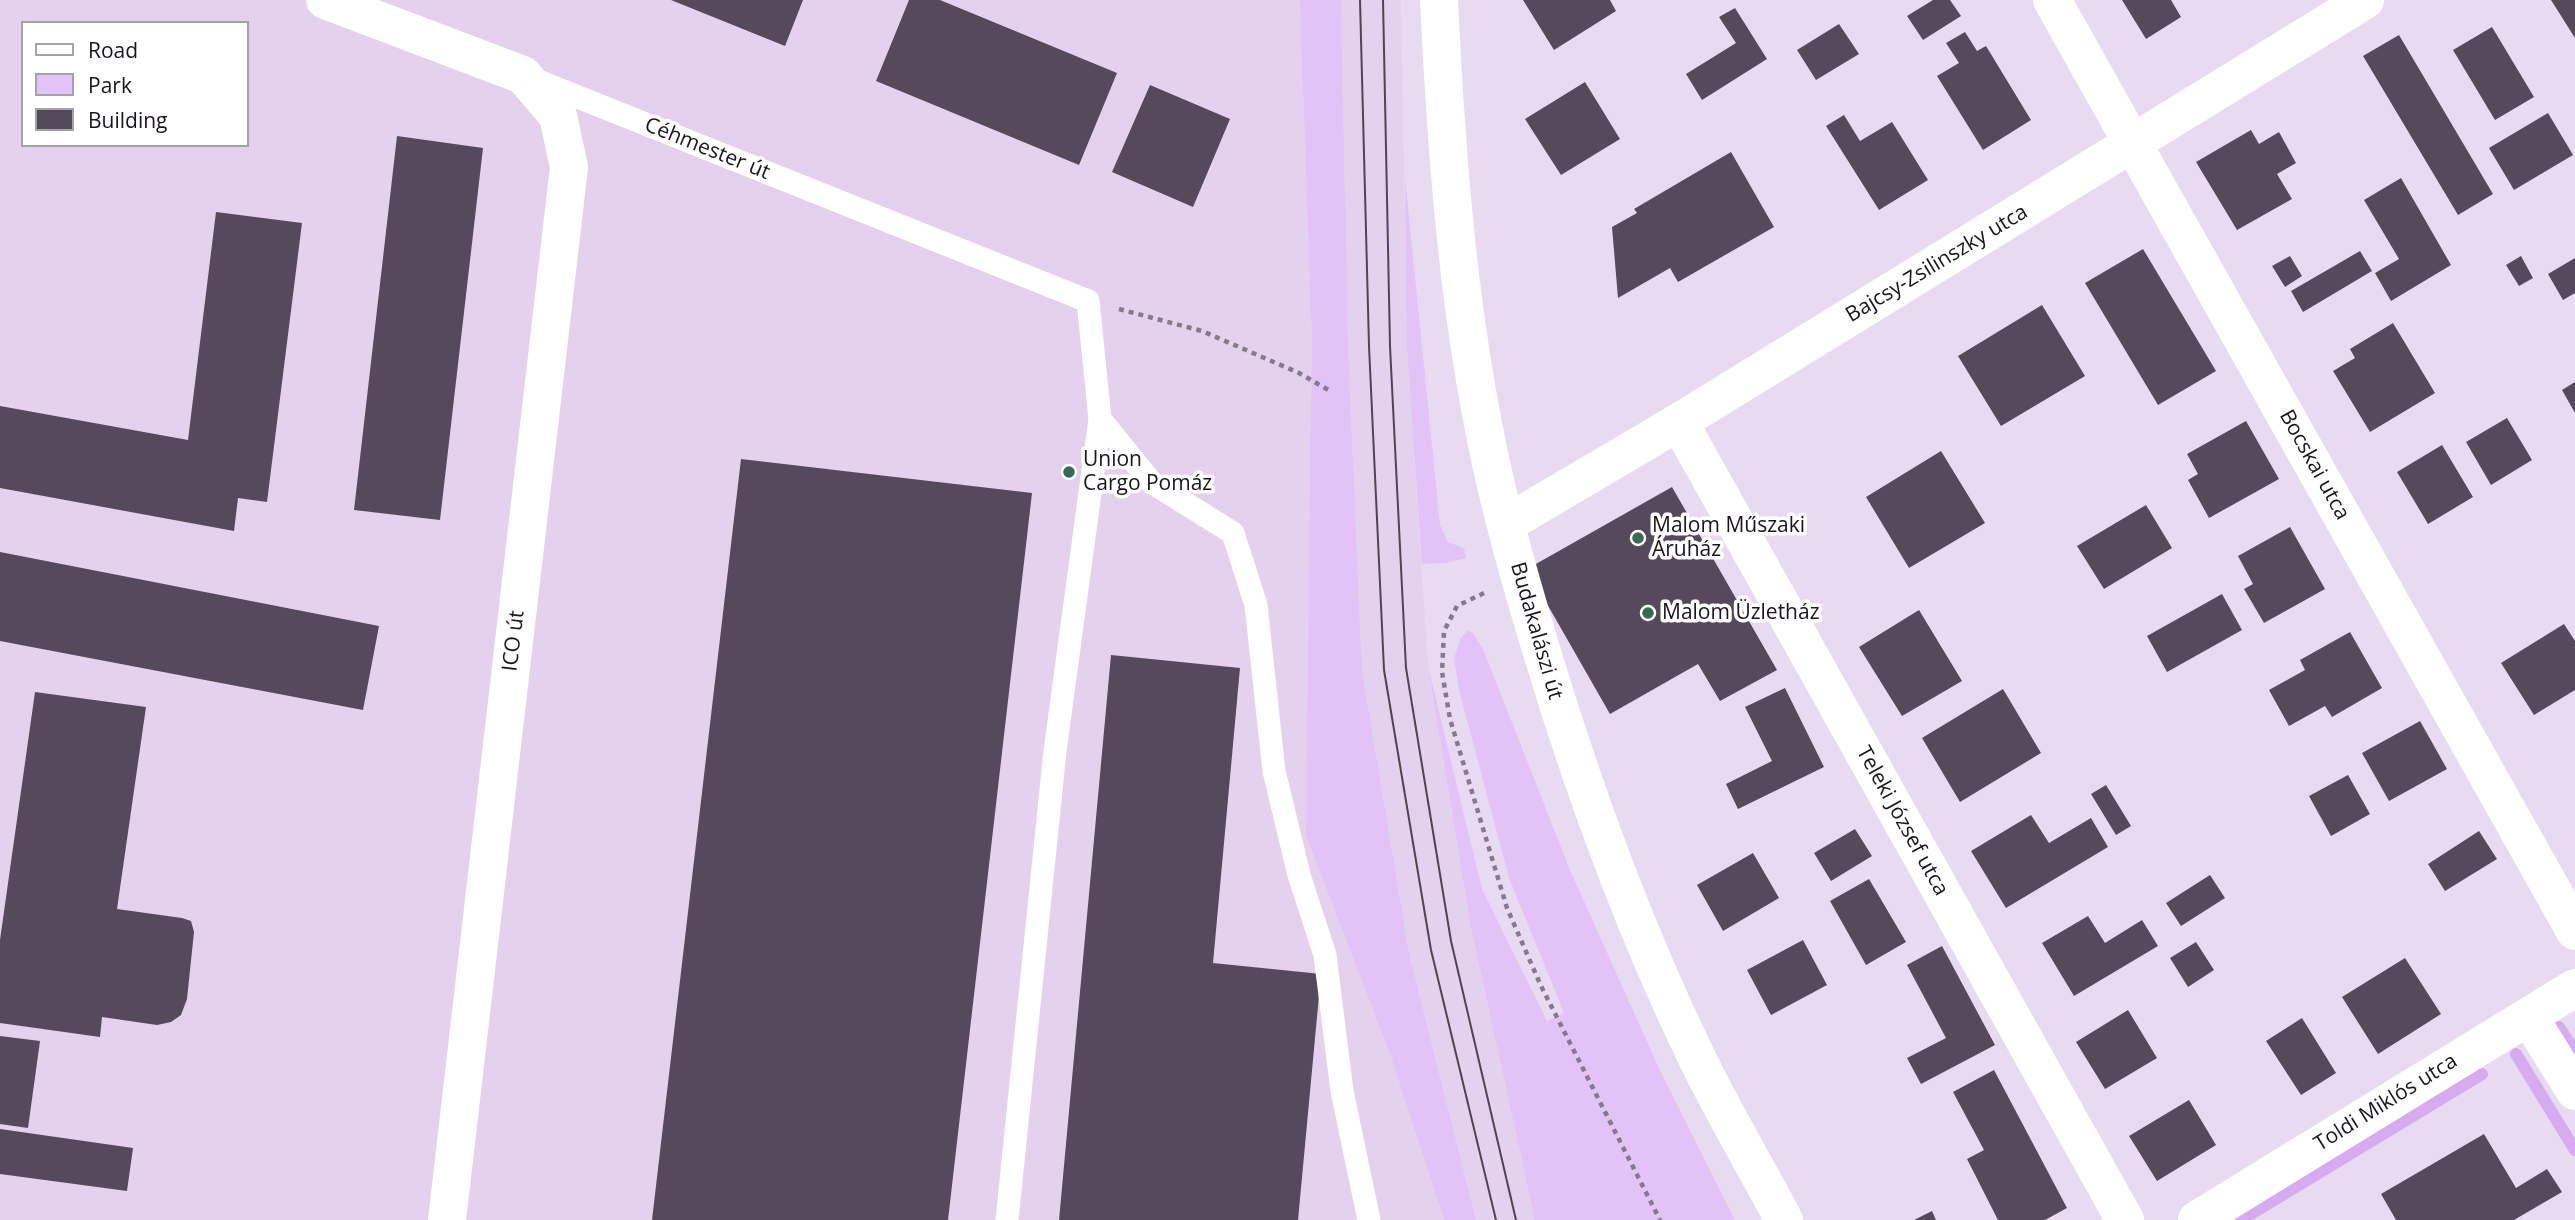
<!DOCTYPE html>
<html>
<head>
<meta charset="utf-8">
<style>
  body { margin:0 }
  #map { position:relative; width:2575px; height:1220px; overflow:hidden; background:#e8dbf1; font-family:"Open Sans",sans-serif }
  canvas { display:block }
  .legend { position:absolute; left:21px; top:21px; width:228px; height:126px; box-sizing:border-box; background:#fff; border:2px solid #a4a2a5; margin:0; padding:9px 12px; list-style:none; font-size:21px; color:#1b161d }
  .legend li { display:flex; align-items:center; gap:14px; height:35px }
  .legend b { width:35px; border:2px solid #a4a2a5 }
</style>
</head>
<body>
<div id="map">
<canvas width="2575" height="1220"></canvas>
<ul class="legend">
<li><b style="height:9px;background:#fff"></b>Road</li>
<li><b style="height:19px;background:#e3c2f7"></b>Park</li>
<li><b style="height:19px;background:#55495c"></b>Building</li>
</ul>
</div>
<script>
const context = document.querySelector('canvas').getContext('2d');
context.lineJoin = 'round';
function fill(path, color) {
  context.fillStyle = color;
  context.fill(path, 'evenodd');
}
function strokePath(path, color, width, dash) {
  context.strokeStyle = color;
  context.lineWidth = width;
  context.lineCap = dash ? 'butt' : 'round';
  context.setLineDash(dash || []);
  context.stroke(path);
}
function drawText(font, color, halo, rows, align = 'center') {
  context.font = font + ' "Open Sans",sans-serif';
  context.lineWidth = 7;
  context.setLineDash([]);
  context.textBaseline = 'middle';
  context.strokeStyle = halo;
  context.fillStyle = color;
  for (const [text, x, y, turn = 0] of rows) {
    context.save();
    context.translate(x, y);
    context.rotate((+turn || 0) * Math.PI / 180);
    context.textAlign = isNaN(turn) ? turn : align;
    if (halo) context.strokeText(text, 0, 0);
    context.fillText(text, 0, 0);
    context.restore();
  }
}
const built = new Path2D(`
  M 0,0 L 1300,0 L 1312,343 L 1389,1051 L 1444,1220 L 0,1220 ZM 23,23 L 247,23 L 247,145 L 23,145 Z
  M 1341,0 L 1401,0 L 1407,349 L 1428,666 L 1472,932 L 1535,1220 L 1476,1220 L 1410,958 L 1362,672 L 1348,347 Z`);
const green = new Path2D(`
  M 1300,0 L 1341,0 L 1348,347 L 1362,672 L 1410,958 L 1476,1220 L 1444,1220 L 1389,1051 L 1306,835 L 1312,343 Z
  M 1405,177 L 1440,525 L 1448,542 L 1464,548 L 1466,558 L 1446,563 L 1422,564 L 1407,349 Z
  M 1468,630 L 1473,633 L 1483,649 L 1570,870 L 1662,1075 L 1735,1220 L 1535,1220 L 1472,932 L 1428,666 L 1482,889 L 1547,1021 L 1564,1013 L 1509,878 L 1460,694 L 1454,659 L 1460,639 Z`);
const stream = new Path2D(`
  M 2559,1027 L 2575,1052
  M 2516,1054 L 2575,1150
  M 2241,1220 L 2482,1074`);
const building = new Path2D(`
  M 671,0 L 803,0 L 785,46 Z
  M 909,0 L 940,0 L 1117,73 L 1079,165 L 876,81 Z
  M 1523,0 L 1610,0 L 1616,11 L 1554,50 Z
  M 1933,0 L 1950,0 L 1961,16 L 1923,40 L 1907,16 Z
  M 2122,0 L 2171,0 L 2181,17 L 2146,39 Z
  M 2551,0 L 2575,0 L 2575,38 Z
  M 1735,8 L 1767,59 L 1702,100 L 1686,74 L 1736,43 L 1719,17 Z
  M 1839,24 L 1859,54 L 1816,80 L 1797,50 Z
  M 2492,27 L 2534,97 L 2495,120 L 2453,50 Z
  M 1965,32 L 1977,51 L 1986,46 L 2031,120 L 1983,150 L 1937,76 L 1959,63 L 1946,43 Z
  M 2399,35 L 2493,194 L 2458,215 L 2363,56 Z
  M 1585,82 L 1620,139 L 1561,175 L 1525,119 Z
  M 1150,85 L 1230,119 L 1193,207 L 1112,172 Z
  M 2548,113 L 2573,155 L 2514,190 L 2489,148 Z
  M 1844,115 L 1860,141 L 1892,122 L 1928,180 L 1879,210 L 1826,126 Z
  M 2251,130 L 2259,144 L 2279,132 L 2296,163 L 2277,174 L 2292,199 L 2237,230 L 2196,162 Z
  M 397,136 L 483,148 L 440,520 L 354,510 Z
  M 1731,152 L 1774,227 L 1678,282 L 1670,268 L 1618,298 L 1612,227 L 1637,213 L 1634,209 Z
  M 2401,178 L 2451,265 L 2391,301 L 2375,273 L 2399,259 L 2364,200 Z
  M 216,212 L 302,223 L 267,502 L 238,498 L 234,531 L 0,488 L 0,406 L 188,440 Z
  M 2143,249 L 2216,371 L 2158,405 L 2085,283 Z
  M 2360,251 L 2372,271 L 2303,312 L 2291,291 Z
  M 2290,256 L 2302,276 L 2285,287 L 2272,266 Z
  M 2521,256 L 2533,278 L 2519,286 L 2506,265 Z
  M 2575,258 L 2575,293 L 2563,300 L 2548,274 Z
  M 2042,305 L 2085,376 L 2001,426 L 1958,356 Z
  M 2393,323 L 2435,393 L 2370,432 L 2333,371 L 2355,358 L 2350,349 Z
  M 2575,382 L 2575,413 L 2562,390 Z
  M 2507,418 L 2532,460 L 2491,485 L 2466,442 Z
  M 2246,421 L 2279,479 L 2209,518 L 2188,480 L 2198,474 L 2187,454 Z
  M 2442,445 L 2473,497 L 2428,524 L 2397,472 Z
  M 1941,451 L 1985,523 L 1909,568 L 1866,497 Z
  M 741,459 L 1032,493 L 948,1220 L 652,1220 Z
  M 1672,487 L 1777,670 L 1720,701 L 1698,664 L 1610,714 L 1527,569 Z
  M 2146,505 L 2172,548 L 2104,589 L 2077,546 Z
  M 2290,527 L 2325,589 L 2264,623 L 2244,589 L 2253,584 L 2238,556 Z
  M 0,552 L 379,626 L 363,710 L 0,641 Z
  M 2222,594 L 2242,630 L 2167,672 L 2147,636 Z
  M 1919,610 L 1962,681 L 1902,716 L 1859,647 Z
  M 2564,624 L 2575,641 L 2575,690 L 2534,715 L 2501,663 Z
  M 2350,632 L 2382,688 L 2332,717 L 2325,706 L 2289,726 L 2269,690 L 2305,670 L 2300,660 Z
  M 1111,655 L 1240,668 L 1213,963 L 1321,974 L 1298,1220 L 1059,1220 Z
  M 1785,688 L 1824,767 L 1738,809 L 1726,784 L 1772,761 L 1745,707 Z
  M 2003,689 L 2041,753 L 1960,802 L 1922,738 Z
  M 35,692 L 146,707 L 117,909 L 182,918 L 191,921 L 194,932 L 187,999 L 181,1015 L 171,1022 L 157,1025 L 102,1017 L 100,1037 L 0,1023 L 0,940 Z
  M 2420,721 L 2447,769 L 2389,801 L 2362,753 Z
  M 2348,775 L 2370,814 L 2331,836 L 2309,796 Z
  M 2106,785 L 2131,826 L 2116,835 L 2091,794 Z
  M 2031,815 L 2049,843 L 2091,818 L 2108,847 L 2006,908 L 1971,851 Z
  M 1855,829 L 1872,856 L 1831,881 L 1814,853 Z
  M 2479,831 L 2497,859 L 2445,891 L 2428,864 Z
  M 1753,853 L 1779,898 L 1723,931 L 1697,885 Z
  M 2210,875 L 2225,898 L 2181,926 L 2166,903 Z
  M 1869,879 L 1906,942 L 1866,965 L 1830,901 Z
  M 2088,916 L 2105,943 L 2142,920 L 2158,946 L 2074,996 L 2042,943 Z
  M 1803,940 L 1827,985 L 1771,1015 L 1747,970 Z
  M 2196,942 L 2214,970 L 2188,987 L 2170,958 Z
  M 1942,946 L 1995,1045 L 1921,1084 L 1907,1058 L 1946,1038 L 1907,965 Z
  M 2405,958 L 2441,1014 L 2378,1054 L 2342,997 Z
  M 2128,1010 L 2157,1058 L 2105,1089 L 2076,1042 Z
  M 2302,1018 L 2336,1073 L 2301,1095 L 2266,1041 Z
  M 0,1036 L 40,1041 L 28,1128 L 0,1124 Z
  M 1994,1070 L 2067,1208 L 2045,1220 L 1998,1220 L 1967,1159 L 1984,1150 L 1953,1092 Z
  M 2189,1100 L 2216,1145 L 2157,1181 L 2129,1136 Z
  M 0,1129 L 133,1148 L 127,1191 L 0,1174 Z
  M 2484,1134 L 2516,1188 L 2547,1169 L 2562,1192 L 2514,1220 L 2396,1220 L 2381,1194 Z
  M 1932,1211 L 1936,1220 L 1914,1220 Z`);
const path = new Path2D(`
  M 1119,309 L 1202,331 L 1299,373 L 1332,392
  M 1484,593 L 1457,606 L 1444,631 L 1442,672 L 1450,719 L 1507,908 L 1541,986 L 1660,1220`);
const service = new Path2D(`
  M 533,79 L 1088,301 L 1100,419 L 1055,751 L 1007,1220
  M 1100,419 L 1151,482 L 1233,533 L 1256,605 L 1274,771 L 1299,875 L 1325,955 L 1342,1091 L 1369,1220`);
const minor = new Path2D(`
  M 325,0 L 523,75 L 558,116 L 569,167 L 447,1220
  M 2052,0 L 2575,931
  M 1679,422 L 2125,1220
  M 2529,1017 L 2575,1091
  M 2197,1220 L 2575,988`);
const tertiary = new Path2D(`
  M 1506,524 L 1679,422 L 2365,0`);
const secondary = new Path2D(`
  M 1439,0 C 1446,144 1456,287 1484,429 C 1499,507 1521,583 1544,659 C 1585,794 1634,928 1696,1056 C 1723,1112 1755,1165 1784,1220`);
const tram = new Path2D(`
  M 1360,0 L 1369,346 L 1384,670 L 1431,950 L 1496,1220
  M 1383,0 L 1390,346 L 1406,668 L 1451,941 L 1516,1220`);
const markers = [
  [1069,472,7,"#356c53"],
  [1638,538,7,"#356c53"],
  [1648,613,7,"#356c53"]
];
const streetNames = [
  ["Céhmester út",707,149,22],
  ["Bajcsy-Zsilinszky utca",1937,264,-31],
  ["Bocskai utca",2314,465,61],
  ["Budakalászi út",1536,631,74],
  ["ICO út",514,641,-83],
  ["Teleki József utca",1902,821,61],
  ["Toldi Miklós utca",2386,1103,-32]
];
const poiNames = [
  ["Union",1083,460],
  ["Cargo Pomáz",1083,484],
  ["Malom Műszaki",1652,526],
  ["Áruház",1652,550],
  ["Malom Üzletház",1662,613]
];
fill(built, '#e3d1ee');
fill(green, '#e3c2f7');
strokePath(stream, '#d6abef', 12);
fill(building, '#55495c');
strokePath(path, '#847b8a', 4.5, [5, 5]);
strokePath(service, '#fff', 23);
strokePath(minor, '#fff', 38);
strokePath(tertiary, '#fff', 38);
strokePath(secondary, '#fff', 38);
strokePath(tram, '#4d4651', 2);
for (const [x, y, r, color] of markers) {
  const dot = new Path2D();
  dot.arc(x, y, r, 0, 2 * Math.PI);
  context.fillStyle = color;
  context.fill(dot);
  strokePath(dot, '#fff', 2.5);
}
drawText('21px', '#1b161d', '#fff', streetNames);
drawText('21px', '#1b161d', '#fff', poiNames, 'left');
</script>
</body>
</html>
